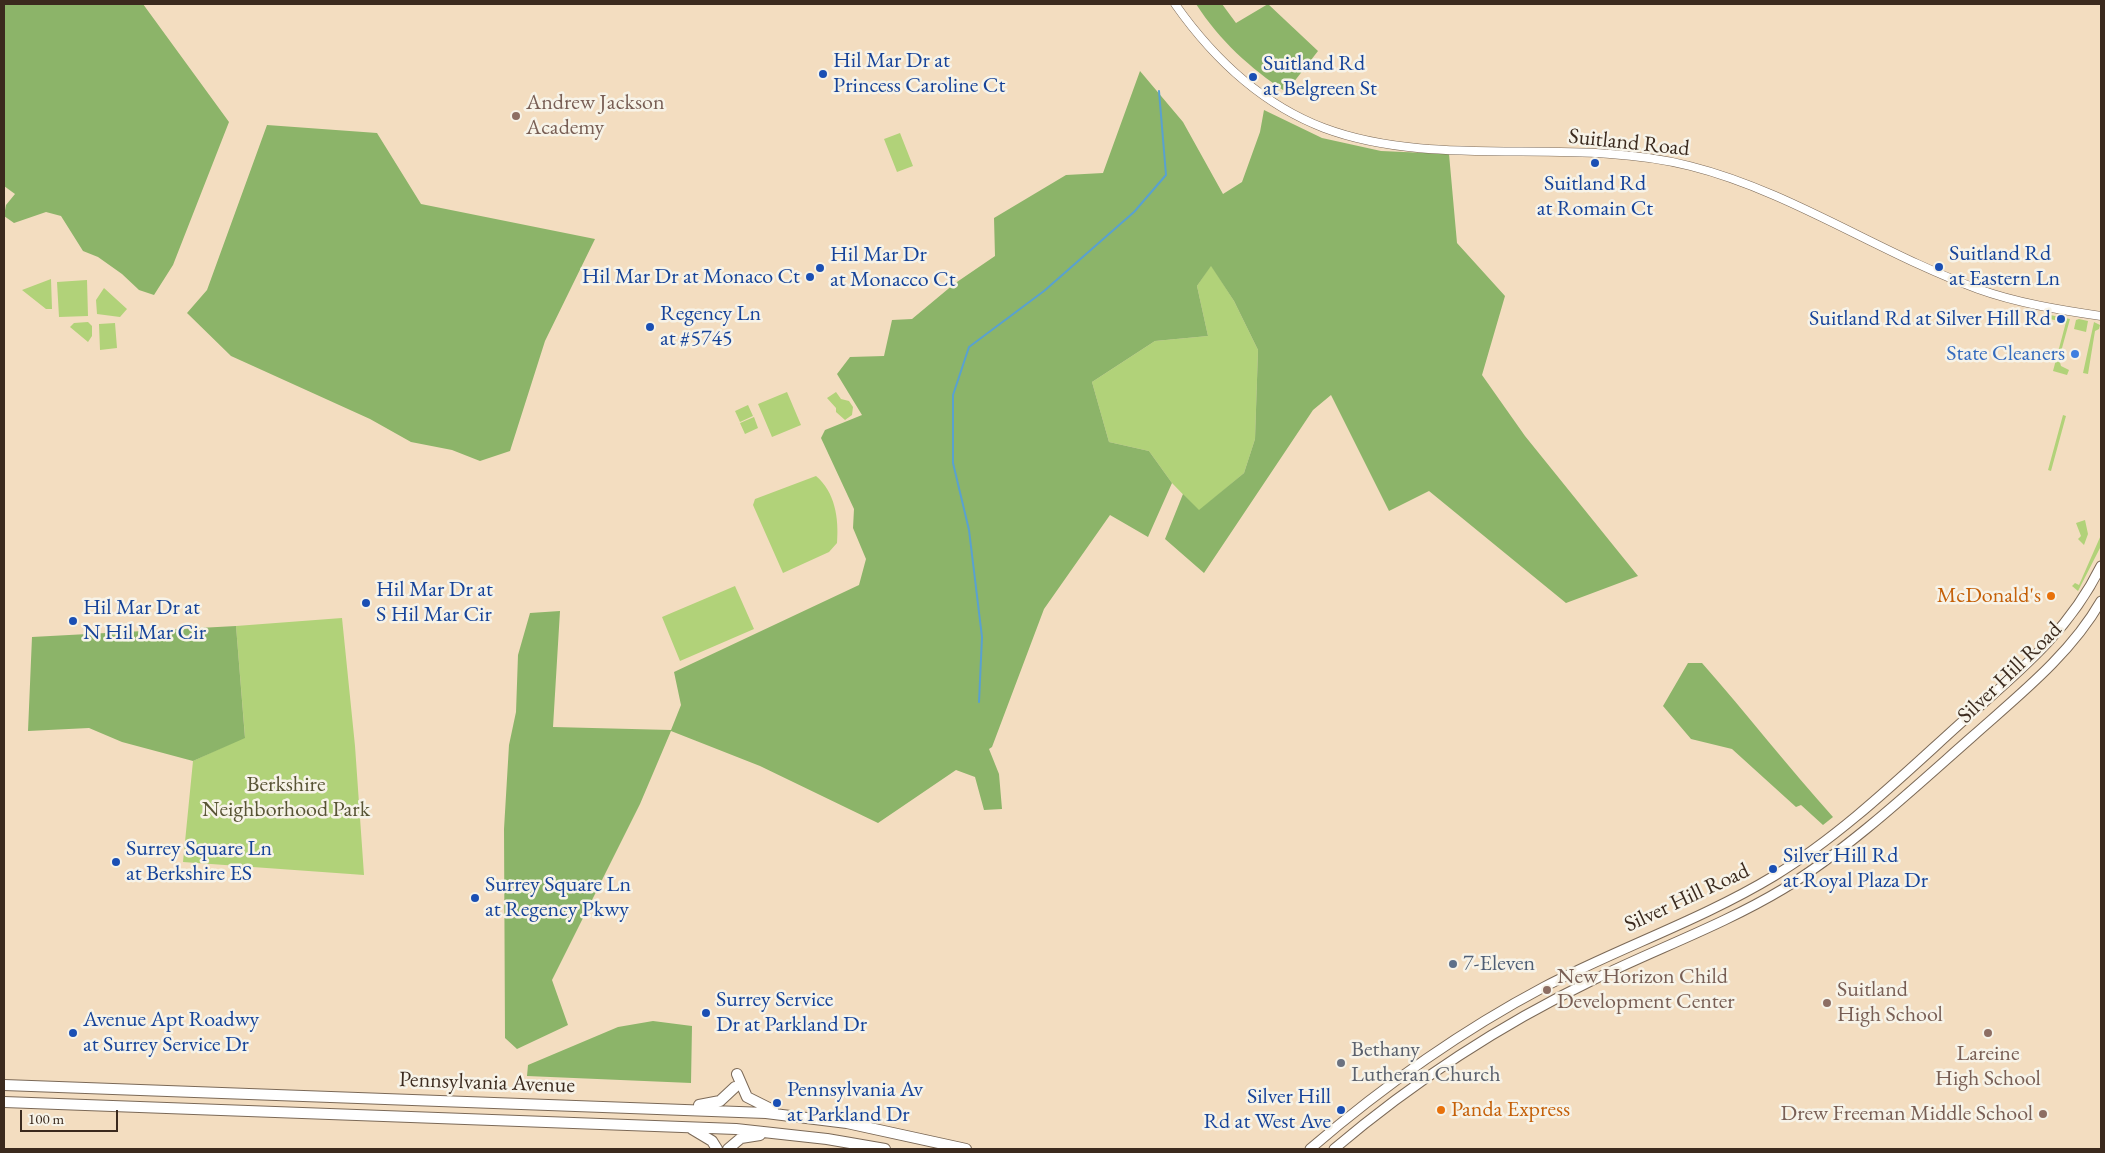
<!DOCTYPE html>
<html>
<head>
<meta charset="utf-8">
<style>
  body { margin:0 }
  #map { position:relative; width:2105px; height:1153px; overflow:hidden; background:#f3ddc0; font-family:"EB Garamond",serif }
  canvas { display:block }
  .frame { position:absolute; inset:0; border:5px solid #3b2a1e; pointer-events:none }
  .scale { position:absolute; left:20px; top:1110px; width:98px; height:22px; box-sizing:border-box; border:2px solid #3b2a1e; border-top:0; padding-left:6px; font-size:15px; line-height:18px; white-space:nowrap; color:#3b2a1e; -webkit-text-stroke:4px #f7f3e8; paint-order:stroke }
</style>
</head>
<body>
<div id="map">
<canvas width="2105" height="1153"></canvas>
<div class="frame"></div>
<div class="scale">100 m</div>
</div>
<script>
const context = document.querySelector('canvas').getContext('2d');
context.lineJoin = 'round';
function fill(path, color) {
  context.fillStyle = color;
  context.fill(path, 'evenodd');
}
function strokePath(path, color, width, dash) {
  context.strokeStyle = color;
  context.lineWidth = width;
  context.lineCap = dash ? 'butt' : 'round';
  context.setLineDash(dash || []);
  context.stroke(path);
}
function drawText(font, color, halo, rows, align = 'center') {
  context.font = font + ' "EB Garamond",serif';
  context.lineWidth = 5;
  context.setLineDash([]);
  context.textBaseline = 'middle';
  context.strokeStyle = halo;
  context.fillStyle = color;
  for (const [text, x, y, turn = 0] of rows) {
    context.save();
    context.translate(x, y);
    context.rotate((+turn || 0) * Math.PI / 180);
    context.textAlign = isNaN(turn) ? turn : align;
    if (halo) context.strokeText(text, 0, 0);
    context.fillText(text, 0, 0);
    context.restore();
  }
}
const green = new Path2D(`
  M 900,133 L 913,166 L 897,172 L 884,139 Z
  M 1211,265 L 1234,301 L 1258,350 L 1255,439 L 1244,473 L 1199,511 L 1172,483 L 1149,451 L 1109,442 L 1092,382 L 1155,341 L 1208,336 L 1197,286 Z
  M 51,279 L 52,309 L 46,309 L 22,290 Z
  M 87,280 L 88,316 L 59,317 L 57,282 Z
  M 104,288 L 127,309 L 120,317 L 97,314 L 96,300 Z
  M 2050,315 L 2070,319 L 2059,359 L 2061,366 L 2069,370 L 2067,375 L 2053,371 L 2066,322 L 2049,319 Z
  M 2079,319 L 2088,321 L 2086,332 L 2074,329 L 2076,320 Z
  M 88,322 L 92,326 L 92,336 L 88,342 L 70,327 L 74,323 Z
  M 2094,322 L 2100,325 L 2099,329 L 2095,331 L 2088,374 L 2083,373 Z
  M 115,323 L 117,348 L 100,350 L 99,324 Z
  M 787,392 L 801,425 L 772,437 L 758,404 Z
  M 836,392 L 841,399 L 849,401 L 853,407 L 852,415 L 845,420 L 836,412 L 836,408 L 827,398 Z
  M 748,405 L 753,416 L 740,422 L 735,411 Z
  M 2063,415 L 2066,416 L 2051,471 L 2048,470 Z
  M 754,417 L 758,428 L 745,434 L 740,423 Z
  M 816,476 C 835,492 839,518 837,543 L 829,552 L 783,573 L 753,505 L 755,499 Z
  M 2085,520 L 2088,534 L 2084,545 L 2078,539 L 2081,536 L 2076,523 Z
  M 2101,535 L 2100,548 L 2078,591 L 2072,586 L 2075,583 L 2079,585 Z
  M 735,586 L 754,629 L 680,661 L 662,617 Z
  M 342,618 L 355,746 L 364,875 L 183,862 L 193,761 L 245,737 L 236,626 Z`);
const forest = new Path2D(`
  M 4,4 L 143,4 L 229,122 L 173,265 L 154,295 L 139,290 L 122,274 L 98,257 L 83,251 L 61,216 L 46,212 L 14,223 L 4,216 L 6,205 L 15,194 L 4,186 Z
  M 1196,4 L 1222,4 L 1236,23 L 1268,4 L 1318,51 L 1286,92 C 1250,68 1220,41 1196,4 Z
  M 1140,71 L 1183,122 L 1223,194 L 1242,182 L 1260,132 L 1264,110 L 1322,138 L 1381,151 L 1449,154 L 1457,243 L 1505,296 L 1482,375 L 1525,436 L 1638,576 L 1566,603 L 1429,491 L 1389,511 L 1331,395 L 1313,410 L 1204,573 L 1165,539 L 1183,494 L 1199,510 L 1244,473 L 1255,439 L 1258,350 L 1234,301 L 1211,266 L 1197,286 L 1208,336 L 1155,341 L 1092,382 L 1109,442 L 1149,451 L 1172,483 L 1148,537 L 1110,515 L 1044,609 L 992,747 L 989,749 L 999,774 L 1002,809 L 984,810 L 975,777 L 956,770 L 878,823 L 760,766 L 671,731 L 640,804 L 552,980 L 568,1025 L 517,1049 L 505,1038 L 504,829 L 509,745 L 516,712 L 518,655 L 530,613 L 560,611 L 553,727 L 671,730 L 681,705 L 674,672 L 859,585 L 866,559 L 853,528 L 854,509 L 821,438 L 825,430 L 862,415 L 837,374 L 850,357 L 884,356 L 892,320 L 912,319 L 954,284 L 995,256 L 994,218 L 1066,175 L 1103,173 Z
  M 267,125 L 377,133 L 421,204 L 595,239 L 545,341 L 510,451 L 480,461 L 452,450 L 411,442 L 370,419 L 231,356 L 187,313 L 207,290 Z
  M 236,626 L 245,738 L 193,761 L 122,742 L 89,728 L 28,731 L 32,637 Z
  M 1688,663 L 1702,663 C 1747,714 1788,767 1833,817 L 1823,825 L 1801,805 L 1796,807 L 1732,749 L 1691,739 L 1663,706 Z
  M 653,1021 L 692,1026 L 691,1083 L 527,1076 L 528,1065 L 618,1027 Z`);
const stream = new Path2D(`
  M 979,702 L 982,637 L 969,530 L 953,463 L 953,395 L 969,347 L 1044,291 L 1134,212 L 1166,175 L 1159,91`);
const secondary = new Path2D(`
  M 1175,4 C 1213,58 1261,104 1324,128 C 1436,170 1573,136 1690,166 C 1790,191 1881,254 1978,289 C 2017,303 2060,310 2101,316`);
const primary = new Path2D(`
  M 1310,1149 C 1381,1088 1461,1031 1544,987 C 1619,948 1701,920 1774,876 C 1843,834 1903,775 1963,721 C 2017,673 2068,633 2101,566
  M 1334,1149 C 1413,1082 1500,1025 1593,980 C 1656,949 1723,925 1783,889 C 1849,849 1915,787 1973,736 C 2019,695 2070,655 2101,601`);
const highway = new Path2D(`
  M 737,1074 L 747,1097 L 773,1110
  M 4,1085 L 766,1113 L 847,1123 L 966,1149
  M 4,1102 L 736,1129 L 827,1139 L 885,1149
  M 699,1105 L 720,1101 L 735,1087
  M 692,1129 L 712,1141 L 717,1149
  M 728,1149 L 741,1138 L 760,1135`);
const markers = [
  [823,74,5,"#1a4fb4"],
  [1253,77,5,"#1a4fb4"],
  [516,116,5,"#8d6e63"],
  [1595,163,5,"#1a4fb4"],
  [1939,267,5,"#1a4fb4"],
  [820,268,5,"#1a4fb4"],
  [810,277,5,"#1a4fb4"],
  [2061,319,5,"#1a4fb4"],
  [650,327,5,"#1a4fb4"],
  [2075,354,5,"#3f7fe0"],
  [2051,596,5,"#e8710a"],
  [366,603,5,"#1a4fb4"],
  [73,621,5,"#1a4fb4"],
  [116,862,5,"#1a4fb4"],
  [1773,869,5,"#1a4fb4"],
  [475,898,5,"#1a4fb4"],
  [1453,964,5,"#5c6f8a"],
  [1547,990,5,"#8d6e63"],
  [1827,1003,5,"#8d6e63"],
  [706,1013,5,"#1a4fb4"],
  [73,1033,5,"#1a4fb4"],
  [1988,1033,5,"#8d6e63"],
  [1341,1063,5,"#6b7280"],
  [777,1103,5,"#1a4fb4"],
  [1341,1110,5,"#1a4fb4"],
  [1441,1110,5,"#e8710a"],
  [2043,1114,5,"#8d6e63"]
];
const transitNames = [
  ["Hil Mar Dr at",833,61],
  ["Princess Caroline Ct",833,86],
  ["Suitland Rd",1263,64],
  ["at Belgreen St",1263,89],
  ["Suitland Rd",1595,184,"center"],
  ["at Romain Ct",1595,209,"center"],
  ["Suitland Rd",1949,254],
  ["at Eastern Ln",1949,279],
  ["Hil Mar Dr",830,255],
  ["at Monacco Ct",830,280],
  ["Hil Mar Dr at Monaco Ct",800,277,"right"],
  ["Regency Ln",660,314],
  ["at #5745",660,339],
  ["Suitland Rd at Silver Hill Rd",2051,319,"right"],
  ["Hil Mar Dr at",376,590],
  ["S Hil Mar Cir",376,615],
  ["Hil Mar Dr at",83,608],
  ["N Hil Mar Cir",83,633],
  ["Surrey Square Ln",126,849],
  ["at Berkshire ES",126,874],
  ["Silver Hill Rd",1783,856],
  ["at Royal Plaza Dr",1783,881],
  ["Surrey Square Ln",485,885],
  ["at Regency Pkwy",485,910],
  ["Surrey Service",716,1000],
  ["Dr at Parkland Dr",716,1025],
  ["Avenue Apt Roadwy",83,1020],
  ["at Surrey Service Dr",83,1045],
  ["Pennsylvania Av",787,1090],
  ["at Parkland Dr",787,1115],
  ["Silver Hill",1331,1097,"right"],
  ["Rd at West Ave",1331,1122,"right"]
];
const educationNames = [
  ["Andrew Jackson",526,103],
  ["Academy",526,128],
  ["New Horizon Child",1557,977],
  ["Development Center",1557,1002],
  ["Suitland",1837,990],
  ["High School",1837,1015],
  ["Lareine",1988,1054,"center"],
  ["High School",1988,1079,"center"],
  ["Drew Freeman Middle School",2033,1114,"right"]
];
const streetNames = [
  ["Suitland Road",1629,143,6],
  ["Silver Hill Road",2010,673,-44],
  ["Silver Hill Road",1687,898,-25],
  ["Pennsylvania Avenue",487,1083,2]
];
const shopNames = [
  ["State Cleaners",2065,354]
];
const foodNames = [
  ["McDonald's",2041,596],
  ["Panda Express",1451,1110,"left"]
];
const parkNames = [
  ["Berkshire",286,785],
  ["Neighborhood Park",286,810]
];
const serviceNames = [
  ["7-Eleven",1463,964]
];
const worshipNames = [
  ["Bethany",1351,1050],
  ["Lutheran Church",1351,1075]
];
fill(green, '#b1d279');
fill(forest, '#8cb469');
strokePath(stream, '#59a1d0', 2);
strokePath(secondary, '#7b6957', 9);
strokePath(primary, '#7b6957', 11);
strokePath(highway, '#7b6957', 12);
strokePath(secondary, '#fff', 8);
strokePath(primary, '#fff', 9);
strokePath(highway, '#fff', 10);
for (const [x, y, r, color] of markers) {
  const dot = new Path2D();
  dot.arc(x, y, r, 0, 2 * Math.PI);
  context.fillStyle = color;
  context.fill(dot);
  strokePath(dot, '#f7f3e8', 2);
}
drawText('22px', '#164399', '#f7f3e8', transitNames, 'left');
drawText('22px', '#785e54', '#f7f3e8', educationNames, 'left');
drawText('22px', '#3b2a1e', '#f7f3e8', streetNames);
drawText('22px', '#366cbe', '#f7f3e8', shopNames, 'right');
drawText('22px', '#c56008', '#f7f3e8', foodNames, 'right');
drawText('22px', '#585435', '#f7f3e8', parkNames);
drawText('22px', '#4e5e75', '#f7f3e8', serviceNames, 'left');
drawText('22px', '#5b616d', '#f7f3e8', worshipNames, 'left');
</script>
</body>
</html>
